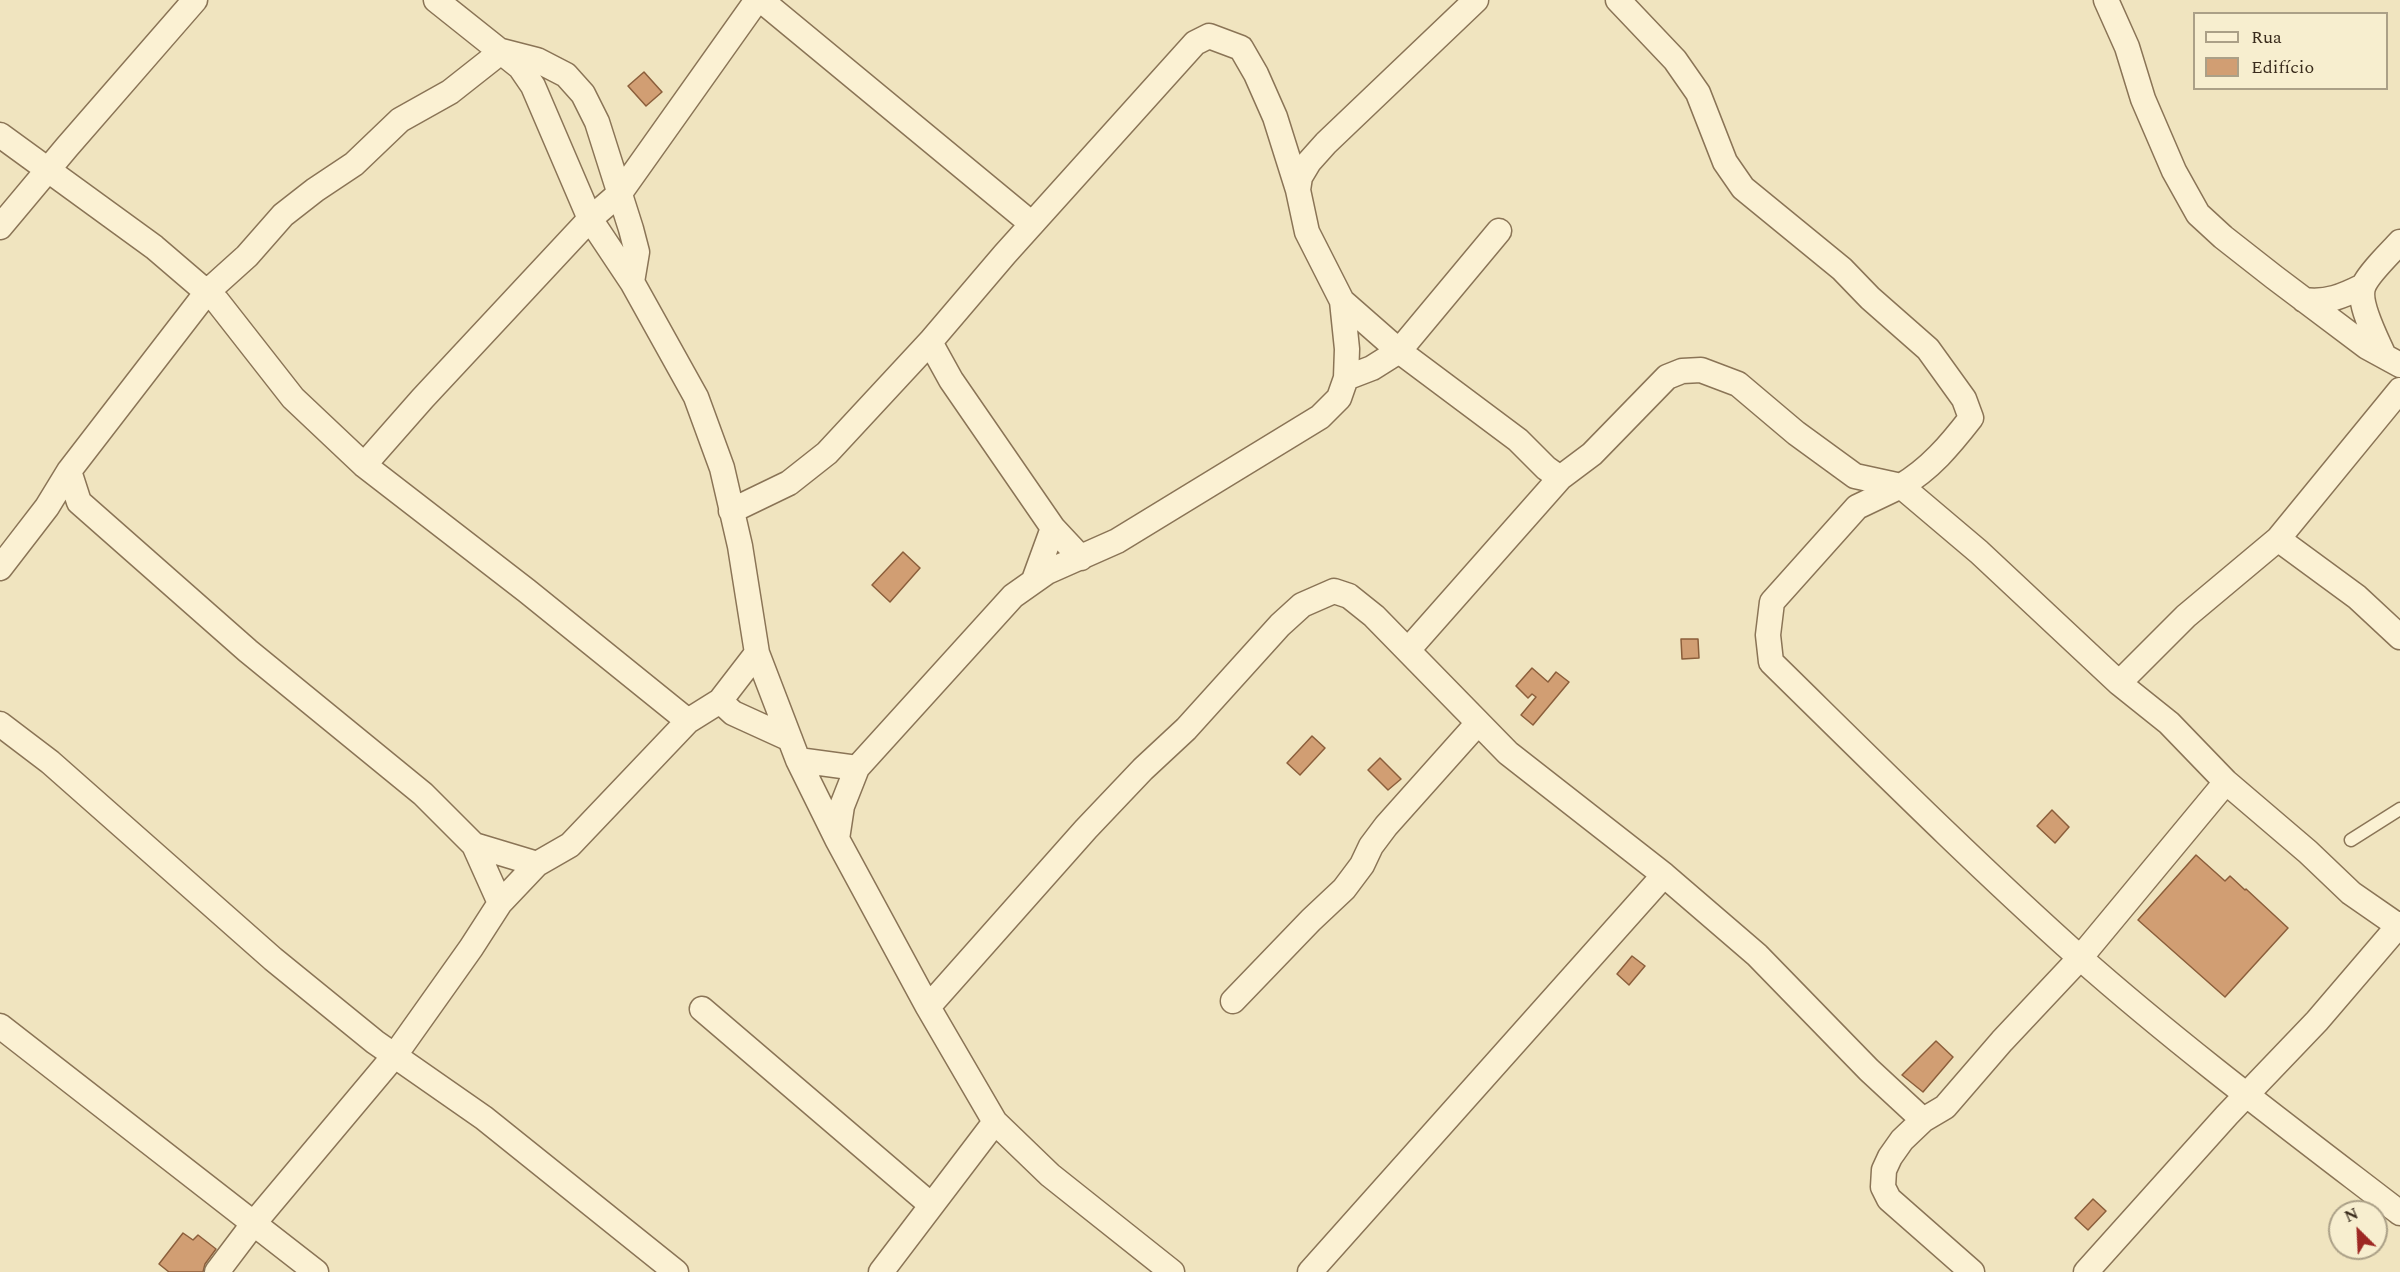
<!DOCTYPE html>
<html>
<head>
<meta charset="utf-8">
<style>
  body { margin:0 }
  #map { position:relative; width:2400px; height:1272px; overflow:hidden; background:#f0e4bf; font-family:Spectral,serif }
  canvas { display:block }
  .legend { position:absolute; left:2193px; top:12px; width:195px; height:78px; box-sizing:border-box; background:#f7eecf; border:2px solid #aba087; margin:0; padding:8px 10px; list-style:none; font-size:18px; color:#392b1c }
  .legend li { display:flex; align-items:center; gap:12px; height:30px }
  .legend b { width:30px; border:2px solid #aba087 }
  .north { position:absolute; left:2328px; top:1200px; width:60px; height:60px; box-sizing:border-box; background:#f7eecf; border:2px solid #aba087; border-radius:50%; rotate:336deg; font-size:16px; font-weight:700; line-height:24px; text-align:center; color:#392b1c }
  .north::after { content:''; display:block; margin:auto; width:21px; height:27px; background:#9d2723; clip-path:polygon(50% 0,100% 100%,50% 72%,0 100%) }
</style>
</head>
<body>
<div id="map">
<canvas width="2400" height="1272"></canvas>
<ul class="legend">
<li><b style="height:8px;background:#fbf1d3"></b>Rua</li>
<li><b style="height:16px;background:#d19e73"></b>Edifício</li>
</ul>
<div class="north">N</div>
</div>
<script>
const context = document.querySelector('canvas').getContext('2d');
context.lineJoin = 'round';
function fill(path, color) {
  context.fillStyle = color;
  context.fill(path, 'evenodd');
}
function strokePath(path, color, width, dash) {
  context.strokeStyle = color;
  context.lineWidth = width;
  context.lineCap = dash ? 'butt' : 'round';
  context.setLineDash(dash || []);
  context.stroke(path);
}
const building = new Path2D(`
  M 644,72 L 662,92 L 646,106 L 628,86 Z
  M 903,552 L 920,568 L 890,602 L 872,585 Z
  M 1681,639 L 1698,639 L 1699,658 L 1682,659 Z
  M 1532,668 L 1548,682 L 1556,672 L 1569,682 L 1533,725 L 1521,715 L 1536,697 L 1532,694 L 1528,698 L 1516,686 Z
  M 1312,736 L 1325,748 L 1300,775 L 1287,763 Z
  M 1380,758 L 1401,779 L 1388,790 L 1368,770 Z
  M 2052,810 L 2069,827 L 2055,843 L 2037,826 Z
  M 2196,855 L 2225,881 L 2230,876 L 2245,890 L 2246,889 L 2288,928 L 2225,997 L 2138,920 Z
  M 1632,956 L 1645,966 L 1629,985 L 1617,974 Z
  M 1936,1041 L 1953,1057 L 1923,1092 L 1902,1075 Z
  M 2093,1199 L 2106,1211 L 2088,1230 L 2075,1218 Z
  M 183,1233 L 193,1240 L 198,1235 L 216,1249 L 205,1264 L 203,1272 L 169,1272 L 159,1264 Z`);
const service = new Path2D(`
  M 2351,840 L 2400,809`);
const minor = new Path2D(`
  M 436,0 L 520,67 L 533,86 L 590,219 L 632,282 L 696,397 L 722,468 L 740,546 L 757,653 L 798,760 L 837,839 L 928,1007 L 995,1122 L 1050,1175 L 1172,1272
  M 761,0 L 1032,224
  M 1618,0 L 1675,60 L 1698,93 L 1725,162 L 1743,188 L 1842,269 L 1870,298 L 1928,349 L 1964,399 L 1971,418 C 1950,445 1930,469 1901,486 L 1979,552 L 2119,683 L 2169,723 L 2226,782 L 2308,852 L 2351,893 L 2400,927
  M 2106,0 L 2127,47 L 2143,99 L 2174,171 L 2198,214 L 2223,237 L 2274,277 L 2367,347 L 2400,365
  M 0,135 L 154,247 L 217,301 L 293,398 L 364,465 L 527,591 L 688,721
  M 0,227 L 67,147 L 195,0
  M 2304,300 C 2327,303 2343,296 2363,286
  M 1342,301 L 1399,351 L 1518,440 L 1546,468 L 1560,478
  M 930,342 L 951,380 L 1053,528 L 1081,558
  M 2384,356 C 2377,339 2356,302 2364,285 C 2369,273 2391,252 2400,242
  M 1346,378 L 1372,368 L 1399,351 L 1499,231
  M 364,465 L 423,398 L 590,219 L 620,193 L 757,0
  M 69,471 L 79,502 L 248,651 L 423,794 L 474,845 L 500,903
  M 1901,486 L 1857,507 L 1772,602 L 1768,635 L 1771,662 C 1872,761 1973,862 2078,956 C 2181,1047 2292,1130 2400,1213
  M 731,511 L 789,483 L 827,453 L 930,342 L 1005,254 L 1195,43 L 1209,36 L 1241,48 L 1256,74 L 1275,117 L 1298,190
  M 2278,539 L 2400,390
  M 0,568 L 47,507 L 69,471 L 207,292 L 247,256 L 283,215 L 315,190 L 354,164 L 400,120 L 450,92 L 502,51 L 537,60 L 566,75 L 583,94 L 597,122 L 631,229 L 637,252 L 632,282
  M 1034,580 L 1053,528
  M 1408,650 L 1560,478 L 1592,454 L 1667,377 L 1682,371 L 1701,370 L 1738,384 L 1796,433 L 1855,476 L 1901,486
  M 2119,683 L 2186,616 L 2278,539 L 2357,597 L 2400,637
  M 720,701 L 733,713 L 790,739
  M 0,724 L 50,762 L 273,959 L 375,1042 L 484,1118 L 676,1272
  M 798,760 L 857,768
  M 837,839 L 842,806 L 857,768 L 1013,596 L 1047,572 L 1117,541 L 1320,417 L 1339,398 L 1346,378 L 1347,349 L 1342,301 L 1307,232 L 1298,190 L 1300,177 L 1309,162 L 1326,143 L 1476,0
  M 474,845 L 537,864
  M 1233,1001 L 1311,920 L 1344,889 L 1362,865 L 1371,846 L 1386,826 L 1478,723
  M 928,1007 L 1086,829 L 1143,769 L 1186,729 L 1280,625 L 1302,605 L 1334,591 L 1349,596 L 1374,616 L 1508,753 L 1664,875 L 1757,955 L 1869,1070 L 1923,1120
  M 702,1009 L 930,1204
  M 0,1026 L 316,1272
  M 217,1272 L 254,1223 L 395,1055 L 471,948 L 500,903 L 537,864 L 570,845 L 688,721 L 720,701 L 757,653
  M 881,1272 L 995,1122
  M 1310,1272 L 1664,875
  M 1972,1272 L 1889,1199 L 1883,1187 L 1884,1170 L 1890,1157 L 1902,1140 L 1923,1120 L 1945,1107 L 2002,1041 L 2080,958 L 2226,782
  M 2086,1272 L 2227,1115 L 2317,1021 L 2400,924`);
fill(building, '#d19e73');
strokePath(building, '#8b5e3b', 1.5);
strokePath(service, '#8a7456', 15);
strokePath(minor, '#8a7456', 27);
strokePath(service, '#fbf1d3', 12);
strokePath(minor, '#fbf1d3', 24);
</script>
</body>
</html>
